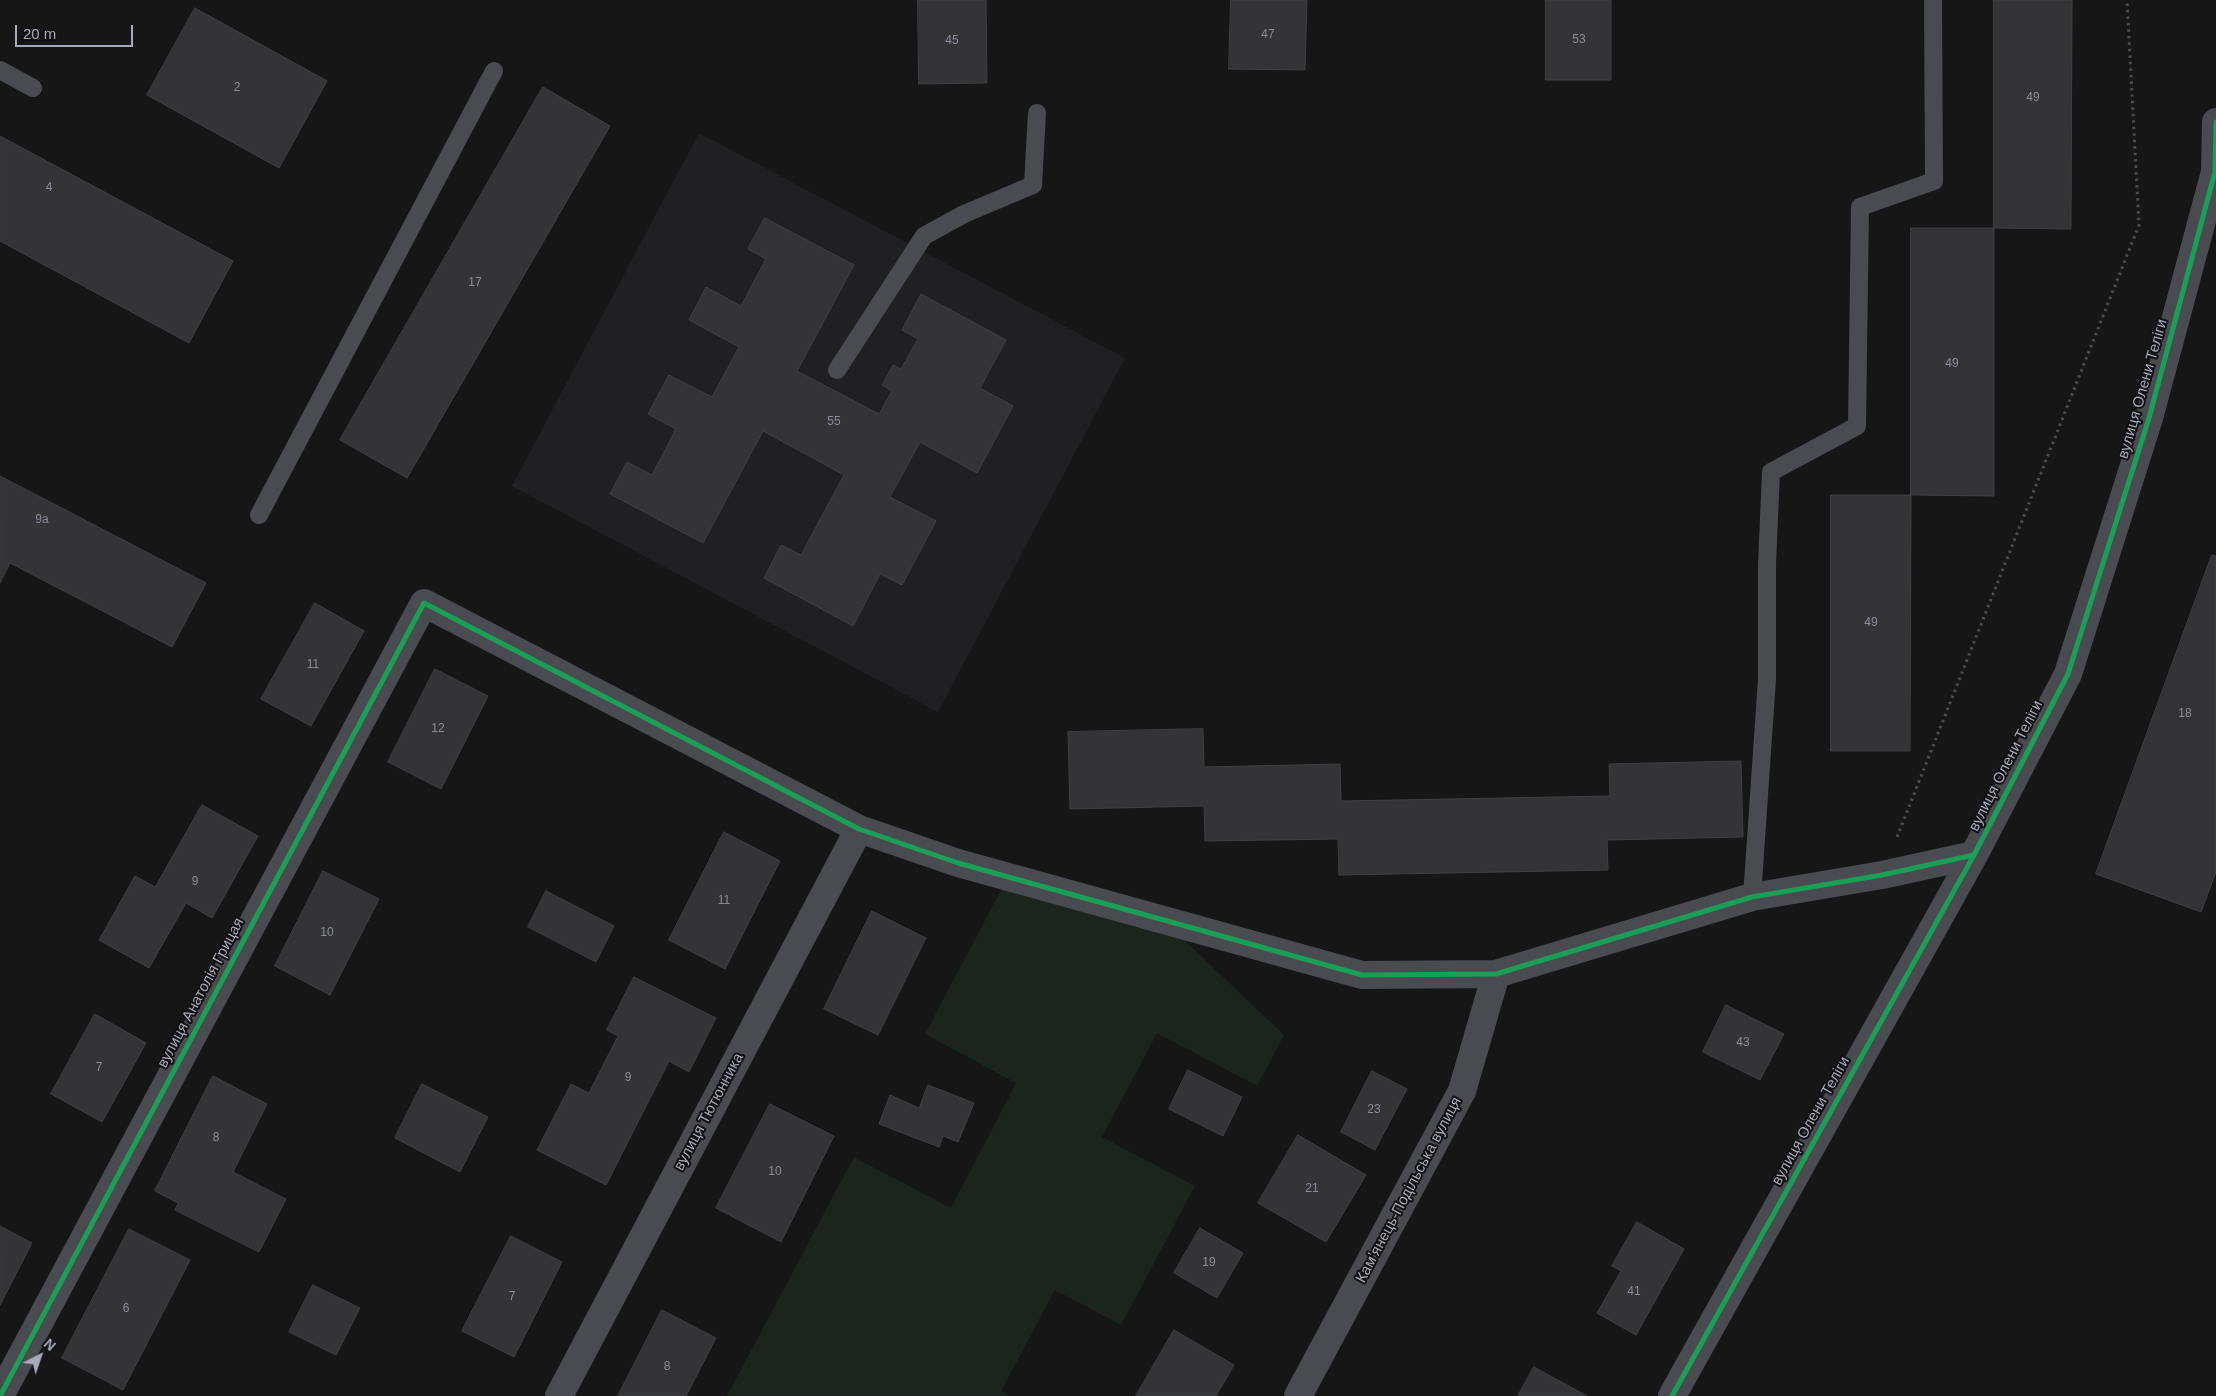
<!DOCTYPE html>
<html>
<head>
<meta charset="utf-8">
<style>
  body { margin:0 }
  #map { position:relative; width:2216px; height:1396px; overflow:hidden; background:#161617; font-family:Helvetica,sans-serif }
  canvas { display:block }
  .north { position:absolute; left:15px; top:1331px; width:50px; height:50px; -webkit-text-stroke:4px #111013; paint-order:stroke; rotate:41deg; font-size:14px; font-weight:700; line-height:20px; text-align:center; color:#a6aab9 }
  .north::after { content:''; display:block; margin:auto; width:18px; height:22px; background:#a6aab9; clip-path:polygon(50% 0,100% 100%,50% 72%,0 100%) }
  .scale { position:absolute; left:15px; top:25px; width:118px; height:22px; box-sizing:border-box; border:2px solid #a6aab9; border-top:0; padding-left:6px; font-size:15px; line-height:18px; white-space:nowrap; color:#a6aab9; -webkit-text-stroke:4px #111013; paint-order:stroke }
</style>
</head>
<body>
<div id="map">
<canvas width="2216" height="1396"></canvas>
<div class="north">N</div>
<div class="scale">20 m</div>
</div>
<script>
const context = document.querySelector('canvas').getContext('2d');
context.lineJoin = 'round';
function fill(path, color) {
  context.fillStyle = color;
  context.fill(path, 'evenodd');
}
function strokePath(path, color, width, dash) {
  context.strokeStyle = color;
  context.lineWidth = width;
  context.lineCap = dash ? 'butt' : 'round';
  context.setLineDash(dash || []);
  context.stroke(path);
}
function drawText(font, color, halo, rows, align = 'center') {
  context.font = font + ' Helvetica,sans-serif';
  context.lineWidth = 4;
  context.setLineDash([]);
  context.textBaseline = 'middle';
  context.strokeStyle = halo;
  context.fillStyle = color;
  for (const [text, x, y, turn = 0] of rows) {
    context.save();
    context.translate(x, y);
    context.rotate((+turn || 0) * Math.PI / 180);
    context.textAlign = isNaN(turn) ? turn : align;
    if (halo) context.strokeText(text, 0, 0);
    context.fillText(text, 0, 0);
    context.restore();
  }
}
const built = new Path2D(`
  M 699,133 L 1125,358 L 938,712 L 512,486 Z`);
const green = new Path2D(`
  M 1003,886 L 1181,937 L 1284,1035 L 1257,1086 L 1157,1033 L 1102,1137 L 1195,1186 L 1121,1325 L 1055,1290 L 1001,1391 L 1009,1396 L 727,1396 L 854,1157 L 951,1208 L 1016,1083 L 925,1034 Z`);
const building = new Path2D(`
  M 918,0 L 986,0 L 987,83 L 919,84 Z
  M 1231,0 L 1307,0 L 1305,70 L 1229,69 Z
  M 1546,0 L 1611,0 L 1611,80 L 1546,80 Z
  M 1994,0 L 2072,0 L 2071,229 L 1994,228 Z
  M 195,8 L 327,81 L 279,168 L 147,95 Z
  M 543,87 L 610,126 L 407,478 L 340,440 Z
  M 0,136 L 233,261 L 189,343 L 0,241 Z
  M 765,218 L 854,265 L 797,371 L 879,414 L 892,391 L 882,385 L 893,365 L 901,369 L 918,339 L 902,330 L 921,294 L 1006,340 L 980,388 L 1013,406 L 977,473 L 920,442 L 890,497 L 936,521 L 902,585 L 880,574 L 853,626 L 764,578 L 781,545 L 801,555 L 844,475 L 763,431 L 703,543 L 610,494 L 627,462 L 652,475 L 676,429 L 648,414 L 669,375 L 712,397 L 739,347 L 689,320 L 706,287 L 741,306 L 766,259 L 748,249 Z
  M 1911,228 L 1994,228 L 1994,496 L 1911,495 Z
  M 0,476 L 206,583 L 172,647 L 10,563 L 0,583 Z
  M 1831,495 L 1911,495 L 1910,751 L 1831,751 Z
  M 2212,555 L 2216,556 L 2216,872 L 2201,912 L 2096,874 Z
  M 315,603 L 364,631 L 311,726 L 261,699 Z
  M 435,669 L 488,696 L 441,789 L 388,762 Z
  M 1203,729 L 1204,767 L 1340,764 L 1341,801 L 1610,796 L 1609,764 L 1741,761 L 1743,837 L 1607,840 L 1608,870 L 1339,875 L 1338,839 L 1205,841 L 1204,806 L 1070,809 L 1068,732 Z
  M 202,805 L 258,836 L 212,918 L 186,903 L 149,968 L 99,940 L 135,876 L 155,887 Z
  M 724,832 L 780,861 L 725,969 L 669,940 Z
  M 323,871 L 379,899 L 330,995 L 275,966 Z
  M 546,891 L 614,926 L 596,962 L 528,927 Z
  M 872,911 L 926,938 L 878,1035 L 824,1009 Z
  M 634,977 L 716,1018 L 689,1072 L 669,1061 L 606,1185 L 537,1150 L 571,1084 L 589,1093 L 618,1036 L 607,1030 Z
  M 1726,1005 L 1784,1034 L 1760,1080 L 1703,1052 Z
  M 95,1014 L 146,1043 L 102,1122 L 51,1094 Z
  M 1188,1070 L 1242,1097 L 1223,1136 L 1169,1109 Z
  M 1372,1071 L 1407,1089 L 1375,1150 L 1341,1132 Z
  M 213,1076 L 267,1104 L 233,1172 L 286,1199 L 259,1252 L 175,1210 L 178,1203 L 155,1191 Z
  M 422,1084 L 488,1117 L 460,1172 L 395,1138 Z
  M 928,1085 L 974,1103 L 958,1142 L 943,1136 L 939,1147 L 879,1124 L 890,1095 L 919,1108 Z
  M 770,1104 L 834,1136 L 781,1242 L 716,1208 Z
  M 1298,1135 L 1366,1175 L 1326,1242 L 1258,1203 Z
  M 1637,1222 L 1684,1249 L 1636,1335 L 1597,1313 L 1621,1271 L 1612,1266 Z
  M 0,1226 L 32,1243 L 0,1305 Z
  M 1200,1228 L 1243,1253 L 1217,1298 L 1174,1273 Z
  M 129,1229 L 190,1260 L 123,1390 L 62,1358 Z
  M 511,1236 L 562,1262 L 514,1357 L 462,1331 Z
  M 313,1285 L 360,1308 L 336,1355 L 289,1332 Z
  M 662,1310 L 716,1338 L 686,1396 L 618,1396 Z
  M 1174,1330 L 1234,1365 L 1216,1396 L 1136,1396 Z
  M 1534,1367 L 1587,1396 L 1518,1396 Z`);
const path = new Path2D(`
  M 1897,837 L 2139,225 L 2127,0`);
const service = new Path2D(`
  M 0,70 L 33,88
  M 837,370 L 924,236 L 964,214 L 1033,185 L 1037,113
  M 259,515 L 494,71
  M 1752,897 L 1767,679 L 1767,564 L 1771,472 L 1857,426 L 1860,207 L 1934,181 L 1933,0`);
const minor = new Path2D(`
  M 0,1396 L 424,603 L 859,829 L 958,863 L 1362,975 L 1496,974 L 1752,897 L 1882,875 L 1974,855
  M 559,1396 L 859,829
  M 1298,1396 L 1462,1091 L 1496,974
  M 1672,1396 L 1974,855 L 2068,674 L 2149,418 L 2215,172 L 2216,122`);
const cycleway = new Path2D(`
  M 0,1396 L 424,603 L 859,829 L 958,863 L 1362,975 L 1496,974 L 1752,897 L 1882,875 L 1974,855
  M 1672,1396 L 1974,855 L 2068,674 L 2149,418 L 2215,172 L 2216,122`);
const numberNames = [
  ["47",1268,35],
  ["53",1579,40],
  ["45",952,41],
  ["2",237,88],
  ["49",2033,98],
  ["4",49,188],
  ["17",475,283],
  ["49",1952,364],
  ["55",834,422],
  ["9а",42,520],
  ["49",1871,623],
  ["11",313,665],
  ["18",2185,714],
  ["12",438,729],
  ["9",195,882],
  ["11",724,901],
  ["10",327,933],
  ["43",1743,1043],
  ["7",99,1068],
  ["9",628,1078],
  ["23",1374,1110],
  ["8",216,1138],
  ["10",775,1172],
  ["21",1312,1189],
  ["19",1209,1263],
  ["41",1634,1292],
  ["7",512,1297],
  ["6",126,1309],
  ["8",667,1367]
];
const streetNames = [
  ["вулиця Олени Теліги",2143,389,-74],
  ["вулиця Олени Теліги",2006,766,-63],
  ["вулиця Анатолія Грицая",201,993,-62],
  ["вулиця Тютюнника",709,1112,-62],
  ["вулиця Олени Теліги",1811,1121,-61],
  ["Камʼянець-Подільська вулиця",1409,1190,-62]
];
fill(built, '#202023');
fill(green, '#1c241e');
fill(building, '#343436');
strokePath(building, '#3f4043', 1);
strokePath(path, '#4c4c51', 3, [2.5, 4]);
strokePath(service, '#4a4b50', 18);
strokePath(minor, '#4a4b50', 28);
strokePath(cycleway, '#1a9f57', 5);
drawText('12px', '#8a8c98', null, numberNames);
drawText('15px', '#a6aab9', '#111013', streetNames);
</script>
</body>
</html>
